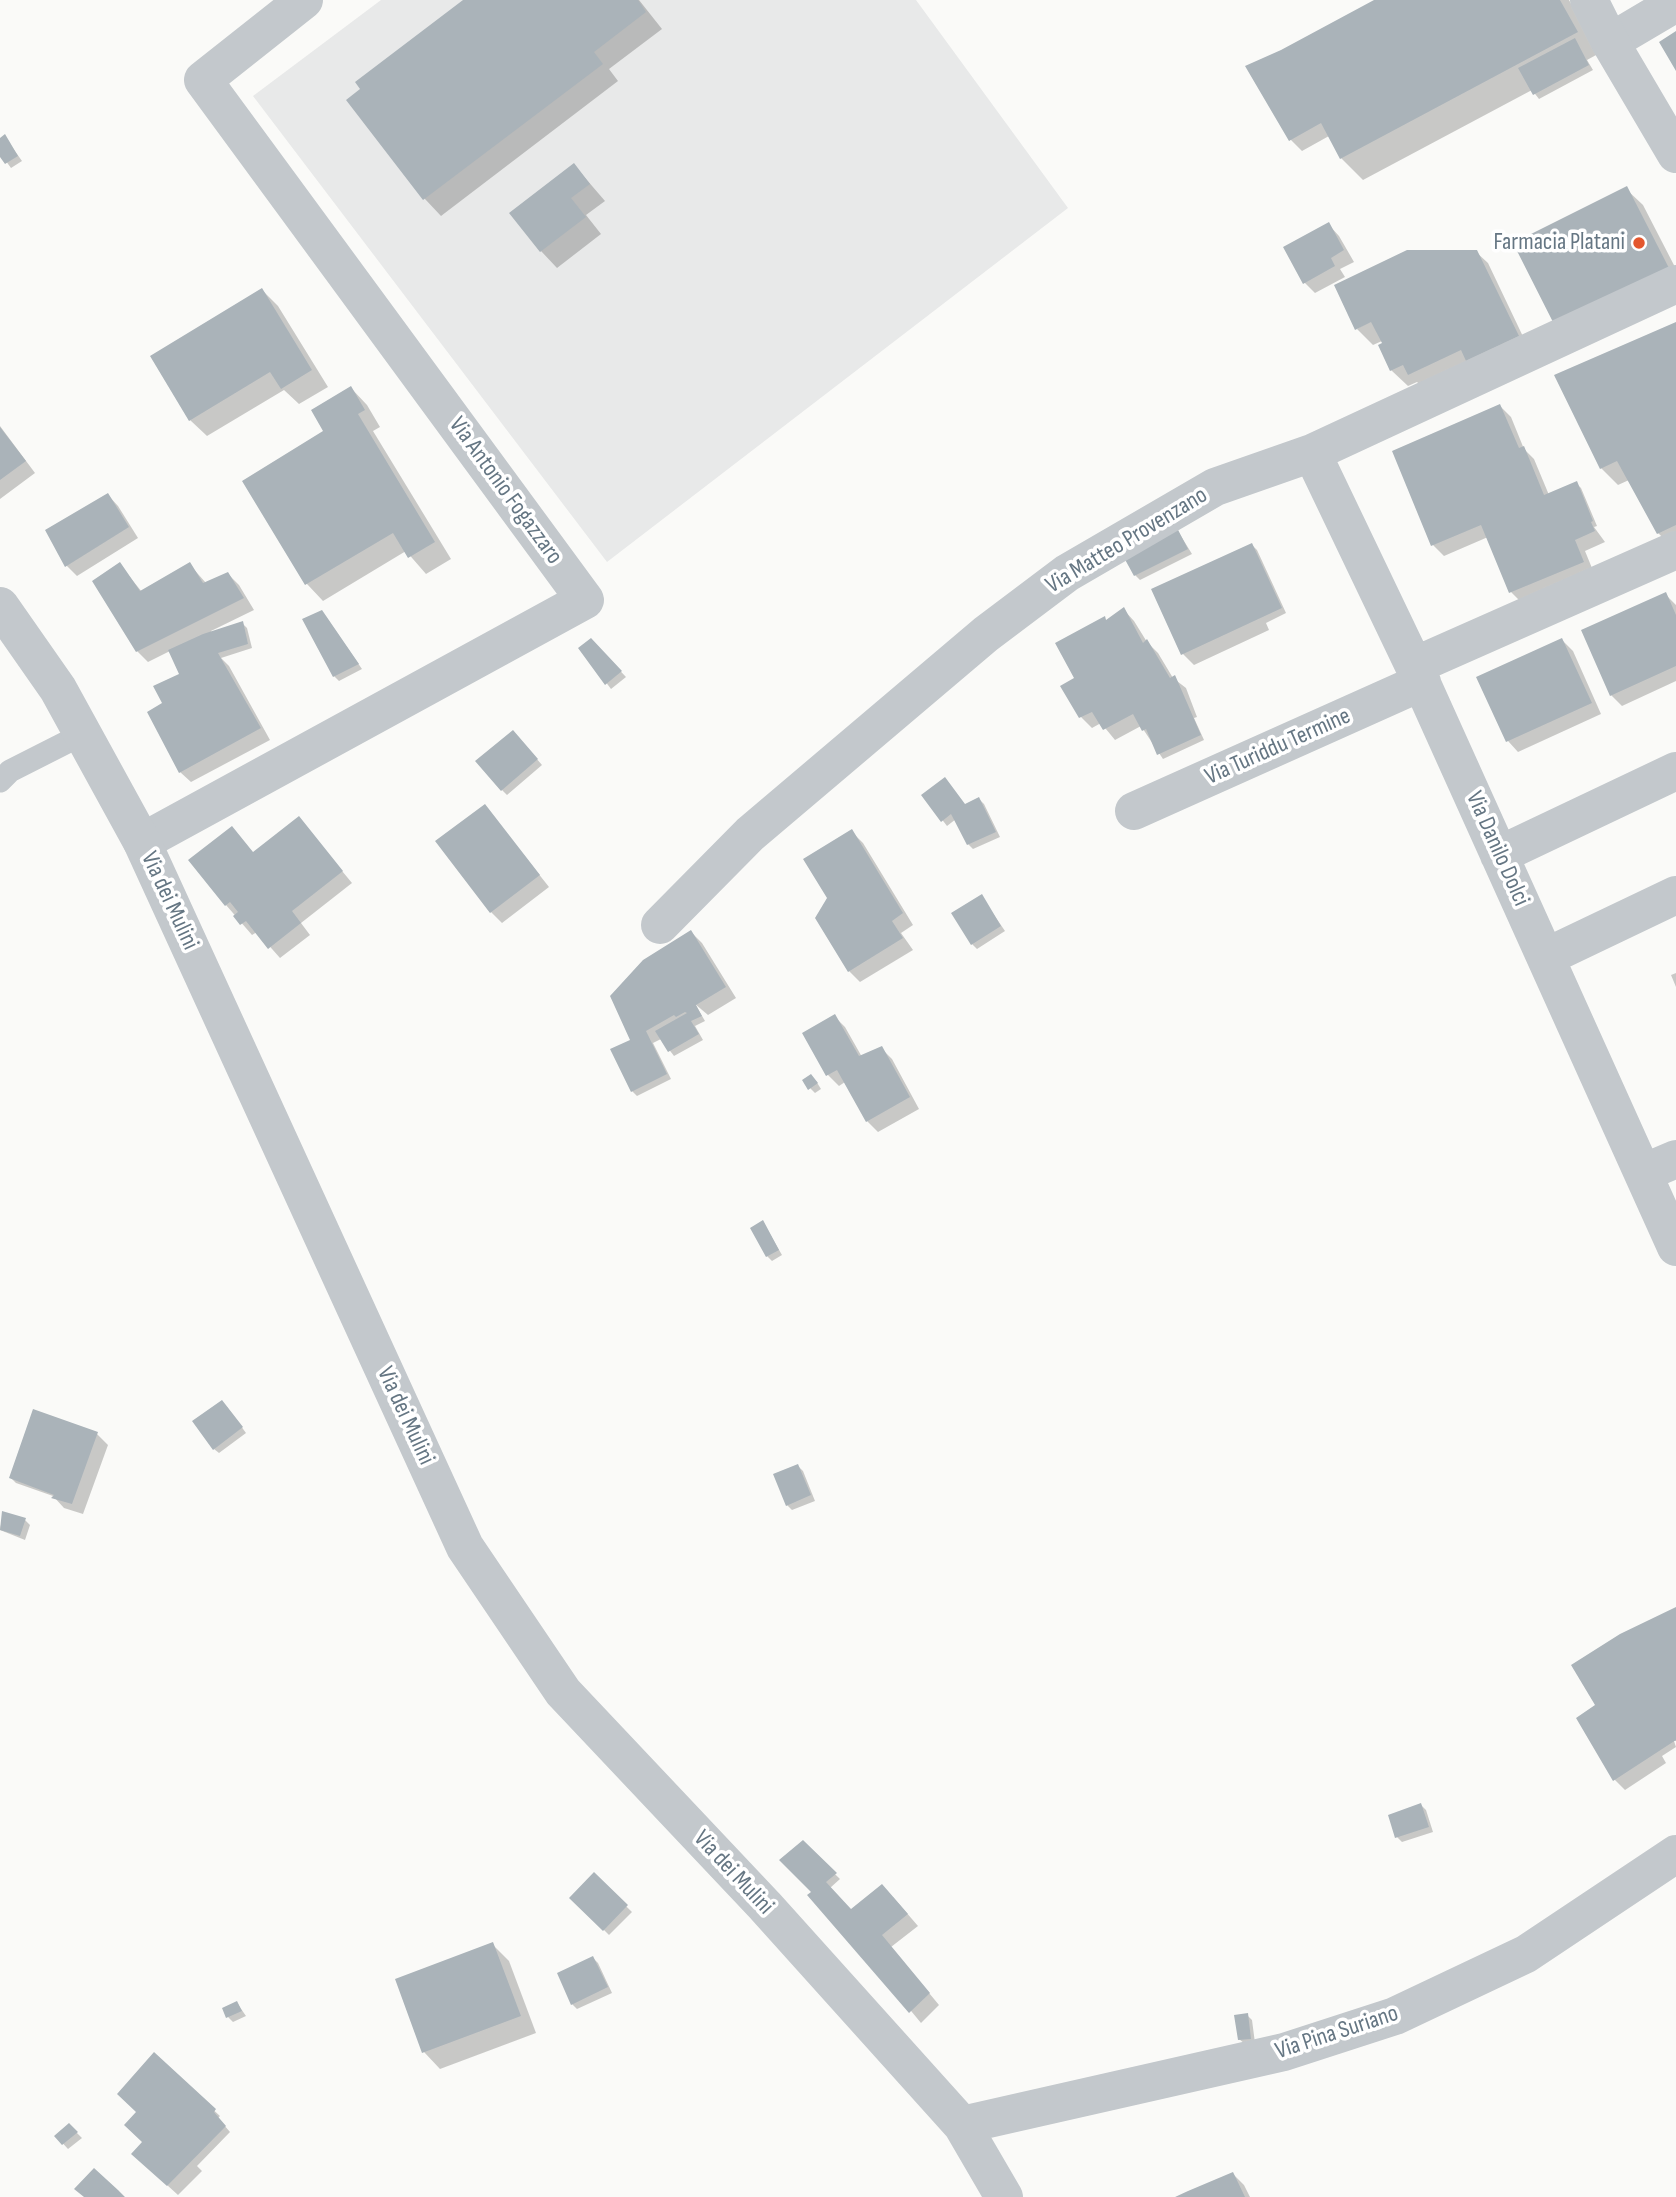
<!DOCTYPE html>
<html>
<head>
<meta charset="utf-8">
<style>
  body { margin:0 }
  canvas { display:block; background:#fafaf8 }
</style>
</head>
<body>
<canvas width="1676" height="2197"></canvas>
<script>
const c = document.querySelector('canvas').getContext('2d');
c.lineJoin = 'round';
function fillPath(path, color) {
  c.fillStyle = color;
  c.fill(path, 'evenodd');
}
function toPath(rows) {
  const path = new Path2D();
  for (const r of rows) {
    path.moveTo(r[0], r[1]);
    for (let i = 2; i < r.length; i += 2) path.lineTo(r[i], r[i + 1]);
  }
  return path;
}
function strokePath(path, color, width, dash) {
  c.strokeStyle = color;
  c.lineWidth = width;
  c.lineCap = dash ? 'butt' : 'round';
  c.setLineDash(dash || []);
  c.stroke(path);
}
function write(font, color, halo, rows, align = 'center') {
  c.font = font + ' "Sofia Sans Condensed",sans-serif';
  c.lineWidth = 7;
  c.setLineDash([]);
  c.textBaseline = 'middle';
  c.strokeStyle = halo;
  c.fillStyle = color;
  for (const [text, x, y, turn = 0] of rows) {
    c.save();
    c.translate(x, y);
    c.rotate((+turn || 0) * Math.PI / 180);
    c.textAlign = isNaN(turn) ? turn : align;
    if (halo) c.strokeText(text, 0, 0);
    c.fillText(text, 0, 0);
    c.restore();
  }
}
fillPath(toPath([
  [381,0,916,0,1068,208,607,562,253,96]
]), '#e8e9e9');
fillPath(toPath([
  [466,0,639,0,662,29,609,69,618,81,441,216,425,199,349,100],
  [1377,0,1569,0,1598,54,1587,60,1593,70,1539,99,1532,90,1363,180,1341,158,1329,136,1302,151,1291,140,1247,66,1283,51],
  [5,137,22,161,11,168,0,153,0,140],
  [574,165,605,201,586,215,601,234,557,268,541,251],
  [1626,189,1643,205,1676,269,1676,294],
  [1329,225,1339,236,1354,262,1340,269,1345,277,1315,293,1304,282],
  [1476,252,1488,263,1528,347,1426,391,1417,382,1408,386,1391,370,1382,341,1373,345,1357,329],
  [262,290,278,306,328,387,299,404,284,390,207,436,190,420],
  [1676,324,1676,549,1675,549,1658,533,1629,480,1618,485,1601,468,1557,376],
  [351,388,367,405,380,427,373,431,451,559,426,574,406,551,323,601,307,584,244,481,326,431],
  [1500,406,1511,417,1524,449,1534,459,1549,495,1576,483,1581,488,1597,526,1594,527,1605,542,1585,551,1594,573,1522,603,1511,592,1488,537,1444,556,1433,545],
  [0,426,35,473,0,499],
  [108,495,118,506,138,538,77,576,66,565],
  [1176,528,1192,554,1140,580,1135,575],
  [1252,545,1257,550,1286,613,1266,623,1269,630,1194,665,1183,654],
  [120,565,142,592,190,565,206,583,228,574,239,585,254,610,211,631,212,633,242,623,247,628,252,648,221,658,229,666,270,740,191,782,180,772,164,704,181,675,170,651,148,662,137,651],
  [1665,594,1676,605,1676,681,1622,706,1611,695],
  [1124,610,1134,621,1147,642,1158,653,1173,678,1186,688,1197,717,1194,718,1204,740,1163,759,1141,726,1115,740,1101,723,1092,728,1081,717,1062,687,1077,678,1104,618,1107,621],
  [326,617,362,669,339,681,334,676],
  [591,640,626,677,611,689,581,649],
  [1562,640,1573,651,1601,714,1518,752,1508,741],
  [518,737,542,765,507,795,502,790],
  [924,796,965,805,979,799,984,804,1000,837,973,849,968,844,956,819,947,826],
  [485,806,549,887,502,923,491,912,438,842],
  [299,819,352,883,301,923,310,935,280,958,257,932,252,935,226,905,232,828,254,854],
  [852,832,863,843,913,925,901,933,913,950,860,982,849,971,829,898],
  [981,896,1005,931,977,949,972,944],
  [691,932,702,943,736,998,708,1015,695,1004,705,1021,695,1026,703,1040,674,1056,661,1039,653,1043,671,1079,637,1096,632,1091,632,1040],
  [1676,973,1676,987,1671,975],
  [834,1016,845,1027,862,1057,881,1048,892,1059,919,1109,878,1132,867,1121,845,1082,839,1086,828,1075],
  [816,1081,821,1089,815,1093,810,1088],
  [763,1222,782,1255,772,1261,767,1256],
  [227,1407,246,1433,219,1453,214,1449],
  [97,1434,108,1445,83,1514,64,1508,53,1496,16,1483,11,1478],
  [798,1466,803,1471,815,1501,792,1510,787,1505],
  [3,1513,25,1520,30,1525,25,1540,0,1530],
  [1676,1609,1676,1741,1674,1741,1676,1747,1662,1756,1666,1763,1625,1790,1614,1779,1598,1705],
  [1421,1805,1426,1810,1433,1832,1402,1842,1397,1837],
  [803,1843,840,1879,830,1888,851,1911,893,1897,918,1926,891,1947,939,2005,921,2023,813,1892],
  [594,1875,632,1912,609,1935,572,1898],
  [492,1944,509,1961,536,2033,440,2069,424,2052],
  [593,1958,598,1963,612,1993,577,2009,572,2004],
  [237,2003,246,2016,233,2022,228,2017],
  [1247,2015,1252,2020,1255,2043,1245,2044,1239,2039],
  [154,2055,220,2116,218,2118,230,2132,197,2166,202,2171,178,2195,145,2165,144,2142,138,2113],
  [69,2125,82,2138,68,2149,56,2136],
  [1233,2174,1244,2185,1250,2197,1179,2197]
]), '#0003');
fillPath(toPath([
  [463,0,638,0,646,12,594,52,603,64,423,200,346,100,360,89,355,82],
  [1374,0,1560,0,1578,32,1340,159,1321,123,1289,141,1245,66,1281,50],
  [1676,31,1676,71,1659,42],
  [1575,38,1589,65,1533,95,1518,68],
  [5,134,18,156,5,164,0,157,0,138],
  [574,163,590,184,571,198,586,217,540,252,509,213],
  [1627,186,1671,272,1557,330,1513,243],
  [1329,222,1344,250,1331,258,1335,266,1303,284,1283,247],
  [1407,250,1477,250,1519,336,1466,361,1461,350,1408,375,1403,365,1390,371,1378,345,1382,343,1371,322,1355,330,1334,285],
  [262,288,312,370,281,389,270,372,189,421,150,356],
  [1676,322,1676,525,1657,534,1617,461,1600,469,1554,375],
  [351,386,365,410,358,414,435,542,408,558,393,533,305,585,242,481,323,431,311,410],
  [1500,404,1519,448,1524,446,1544,495,1577,481,1593,521,1591,522,1595,531,1575,540,1584,562,1509,593,1481,525,1431,546,1392,451],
  [0,427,26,461,0,480],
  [108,493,129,527,65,567,45,530],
  [1176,526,1188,549,1134,576,1122,554],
  [1252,543,1282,608,1181,655,1151,589],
  [120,562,140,591,190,562,203,583,228,572,244,598,136,652,92,581],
  [1666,592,1676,615,1676,666,1610,696,1581,630],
  [1124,607,1143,643,1147,639,1170,678,1175,675,1201,735,1157,755,1146,729,1142,731,1133,714,1103,730,1092,712,1079,718,1060,686,1074,678,1055,643,1105,616,1106,620],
  [322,610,359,664,333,677,302,619],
  [243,621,248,644,218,653,261,728,179,773,147,712,162,703,153,686,179,674,168,650,203,634],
  [591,638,622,671,605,685,578,648],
  [1562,638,1592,703,1506,742,1476,677],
  [513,730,538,759,501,791,475,761],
  [945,777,965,804,979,797,996,832,967,845,951,814,941,822,921,795],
  [485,804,540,875,490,913,435,841],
  [299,816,343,871,292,911,301,923,268,949,246,921,240,925,233,916,238,912,230,902,225,906,188,860,232,826,253,852],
  [852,829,903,913,892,921,903,938,848,972,815,918,827,898,803,859],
  [982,894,1001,926,971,945,951,913],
  [691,930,726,987,696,1005,702,1016,691,1021,699,1034,668,1052,655,1031,687,1013,685,1012,676,1017,674,1015,646,1031,667,1074,631,1092,610,1049,630,1040,610,996,643,960],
  [835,1014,859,1056,882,1046,910,1097,866,1122,837,1070,826,1076,802,1033],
  [811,1074,818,1083,808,1090,802,1080],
  [763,1220,779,1250,766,1257,750,1228],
  [222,1400,243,1427,213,1450,192,1421],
  [33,1409,98,1432,72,1504,51,1498,54,1495,9,1478],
  [798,1464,811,1495,786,1506,773,1474],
  [2,1511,26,1518,20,1536,0,1530],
  [1676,1607,1676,1740,1613,1781,1576,1718,1595,1705,1571,1665,1620,1634],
  [1421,1803,1429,1827,1395,1838,1388,1815],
  [803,1840,837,1873,826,1882,851,1909,882,1884,908,1914,882,1935,930,1993,909,2013,807,1895,811,1892,779,1860],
  [594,1872,628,1905,603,1931,569,1898],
  [493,1942,521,2016,422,2053,395,1979],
  [593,1956,608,1987,571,2005,557,1973],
  [237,2001,242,2011,226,2018,222,2008],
  [1248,2013,1251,2039,1238,2040,1234,2015],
  [154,2052,216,2109,214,2112,226,2126,167,2186,131,2154,142,2142,124,2125,136,2112,117,2094],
  [69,2123,78,2132,62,2145,54,2136],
  [94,2168,118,2190,125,2197,84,2197,74,2189],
  [1233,2172,1245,2197,1175,2197,1188,2191]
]), '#aab3b9');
strokePath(toPath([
  [0,781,10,771,83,734]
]), '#c3c8cc', 23);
strokePath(toPath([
  [1610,42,1676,3],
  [1312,453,1414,666,1676,1247],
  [1414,666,1676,550],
  [1134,811,1422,682],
  [142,842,585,600,203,80,304,0],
  [1499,855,1676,771],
  [660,925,750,834,986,634,1067,573,1215,487,1312,453,1676,284],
  [1546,957,1676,895],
  [1643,1173,1676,1159]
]), '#c3c8cc', 38);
strokePath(toPath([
  [1589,0,1610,42,1676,154],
  [0,606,58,689,142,842,465,1547,563,1692,765,1906,962,2125,1004,2197],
  [962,2125,1284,2052,1395,2016,1526,1954,1676,1854]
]), '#c3c8cc', 38);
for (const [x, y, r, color] of [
  [1639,243,7,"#e4572e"]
]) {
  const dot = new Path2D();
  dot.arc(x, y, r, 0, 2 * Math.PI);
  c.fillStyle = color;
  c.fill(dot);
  strokePath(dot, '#fff', 2.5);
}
write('24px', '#657683', '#fff', [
  ["Farmacia Platani",1625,243]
], 'right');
write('24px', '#657683', '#fff', [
  ["Via Antonio Fogazzaro",505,491,54],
  ["Via Matteo Provenzano",1127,541,-31],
  ["Via Turiddu Termine",1278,747,-24],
  ["Via Danilo Dolci",1497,849,66],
  ["Via dei Mulini",169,901,65],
  ["Via dei Mulini",405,1416,65],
  ["Via dei Mulini",733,1873,47],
  ["Via Pina Suriano",1337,2033,-18]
]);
</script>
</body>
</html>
